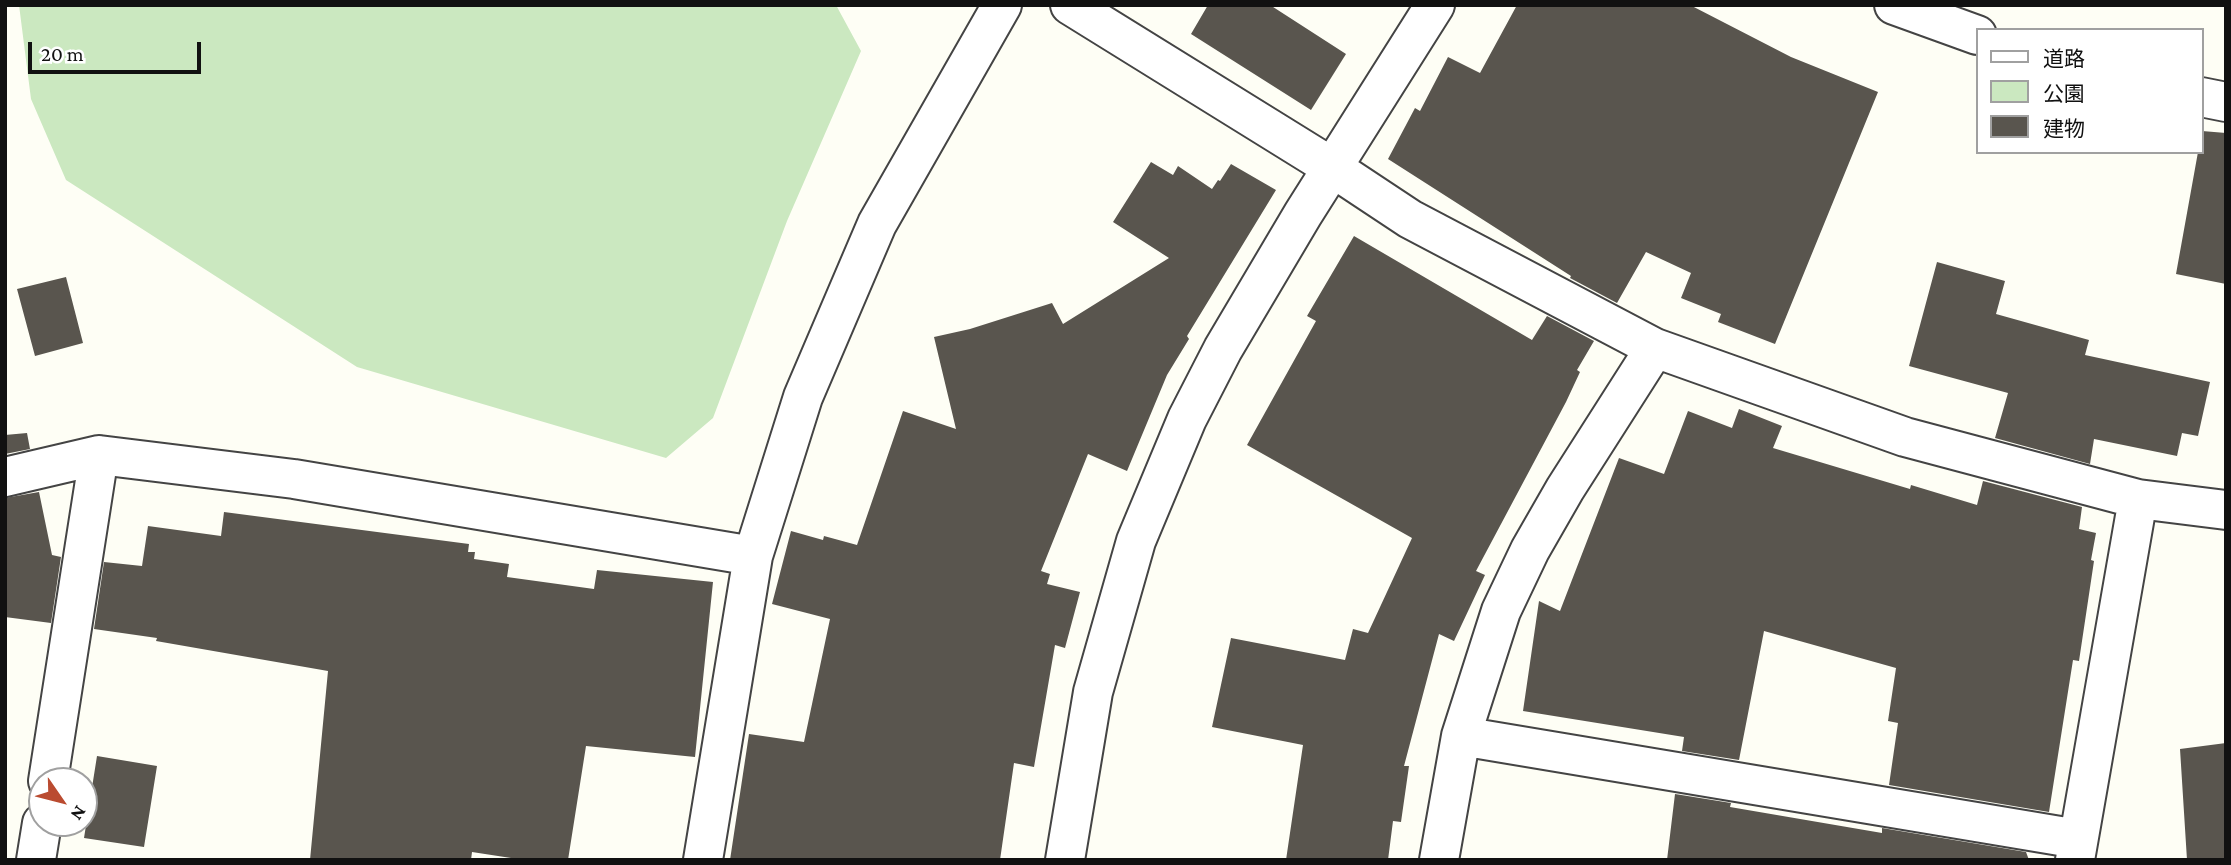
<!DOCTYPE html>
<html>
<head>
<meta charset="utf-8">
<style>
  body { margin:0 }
  #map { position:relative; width:2231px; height:865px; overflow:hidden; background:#fefef5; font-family:"Crimson Pro","Noto Sans JP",serif }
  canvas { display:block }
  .frame { position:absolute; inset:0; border:7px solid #111; pointer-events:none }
  .legend { position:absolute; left:1976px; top:28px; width:228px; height:126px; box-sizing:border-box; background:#fff; border:2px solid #a0a0a0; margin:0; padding:9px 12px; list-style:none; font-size:21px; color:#111 }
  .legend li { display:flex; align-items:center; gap:14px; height:35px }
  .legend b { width:35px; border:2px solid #a0a0a0 }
  .north { position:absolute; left:28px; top:767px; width:70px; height:70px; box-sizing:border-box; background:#fff; border:2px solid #a0a0a0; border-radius:50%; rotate:125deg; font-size:19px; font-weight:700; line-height:28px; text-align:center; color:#111 }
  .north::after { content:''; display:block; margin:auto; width:24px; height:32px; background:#ba4b30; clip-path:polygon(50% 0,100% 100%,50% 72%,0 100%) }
  .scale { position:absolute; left:28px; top:42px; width:173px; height:32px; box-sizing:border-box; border:4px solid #111; border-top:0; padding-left:9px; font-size:21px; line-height:24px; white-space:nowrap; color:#111; -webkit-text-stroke:5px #fff; paint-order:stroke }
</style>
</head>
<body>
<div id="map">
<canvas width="2231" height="865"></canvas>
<div class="frame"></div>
<ul class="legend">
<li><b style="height:9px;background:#fff"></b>道路</li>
<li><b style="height:19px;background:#cbe8c0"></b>公園</li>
<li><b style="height:19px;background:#59554e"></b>建物</li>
</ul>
<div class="north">N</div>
<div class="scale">20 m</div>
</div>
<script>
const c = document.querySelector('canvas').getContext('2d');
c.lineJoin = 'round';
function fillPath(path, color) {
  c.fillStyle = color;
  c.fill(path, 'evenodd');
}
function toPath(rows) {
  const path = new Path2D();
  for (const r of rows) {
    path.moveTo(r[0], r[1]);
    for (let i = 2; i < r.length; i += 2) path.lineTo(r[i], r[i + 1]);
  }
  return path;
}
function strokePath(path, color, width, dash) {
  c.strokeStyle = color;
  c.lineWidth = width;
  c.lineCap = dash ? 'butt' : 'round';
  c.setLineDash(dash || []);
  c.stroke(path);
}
fillPath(toPath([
  [19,5,836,5,861,51,787,221,713,418,666,458,357,367,66,180,31,99]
]), '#cbe8c0');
fillPath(toPath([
  [1208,5,1270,5,1346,54,1311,110,1191,34],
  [1517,5,1690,5,1791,57,1878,92,1775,344,1718,322,1721,314,1681,298,1691,273,1646,252,1617,303,1570,278,1571,276,1388,159,1415,108,1420,111,1448,57,1480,73],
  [2202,131,2226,133,2226,284,2176,274,2198,152,2201,152],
  [1151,162,1173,175,1178,166,1212,189,1218,180,1220,181,1231,164,1276,190,1187,336,1189,339,1167,375,1127,471,1088,454,1041,571,1050,574,1047,584,1080,592,1065,648,1055,645,1034,767,1014,763,1000,860,730,860,749,734,804,742,830,619,772,604,791,531,823,540,824,536,857,545,903,411,956,429,934,337,970,329,1052,303,1063,324,1169,258,1113,222],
  [1354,236,1532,340,1547,316,1594,341,1577,370,1580,372,1566,402,1476,571,1485,575,1454,641,1439,634,1404,766,1409,766,1401,822,1393,821,1388,860,1286,860,1303,745,1212,727,1231,638,1345,660,1353,629,1368,633,1412,538,1247,445,1316,321,1307,316],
  [1937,262,2005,281,1996,314,2089,340,2085,355,2210,382,2198,436,2182,433,2177,456,2094,439,2090,464,1995,438,2008,393,1909,366],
  [66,277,83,343,35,356,17,289],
  [1739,409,1782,426,1773,448,1910,489,1911,485,1977,505,1983,481,2082,507,2079,529,2096,533,2091,560,2094,561,2079,661,2073,660,2049,812,1889,785,1898,723,1888,721,1896,668,1764,631,1739,760,1682,751,1684,737,1523,711,1539,601,1560,611,1619,458,1664,474,1688,411,1732,428],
  [27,433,30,449,5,454,5,435],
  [39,492,52,555,61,557,51,623,5,617,5,498],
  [224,512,469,544,468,552,475,552,474,559,509,564,507,577,594,589,597,570,713,582,695,757,586,746,568,860,524,860,472,852,471,860,310,860,328,671,156,641,157,638,94,629,104,562,142,566,148,526,221,536],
  [2226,743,2226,860,2187,860,2180,749],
  [97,756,157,766,144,847,84,838],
  [1675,794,1731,803,1730,807,1882,833,1882,828,2026,852,2029,860,1667,860]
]), '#59554e');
const minor = toPath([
  [1070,5,1333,168,1410,219,1655,348,1905,437,2138,499,2226,510],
  [1894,5,1977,35],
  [2201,97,2226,102],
  [5,477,99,455,294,479,753,556,803,397,877,224,1002,5],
  [1461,736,2078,839],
  [48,781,99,455],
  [36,860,42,823],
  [703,860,753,556],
  [1065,860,1093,692,1136,541,1187,419,1223,349,1303,214,1435,5],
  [1439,860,1461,736,1501,611,1530,550,1565,489,1655,348],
  [2075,860,2138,499]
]);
strokePath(minor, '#444', 42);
strokePath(minor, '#fff', 38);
</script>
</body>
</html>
